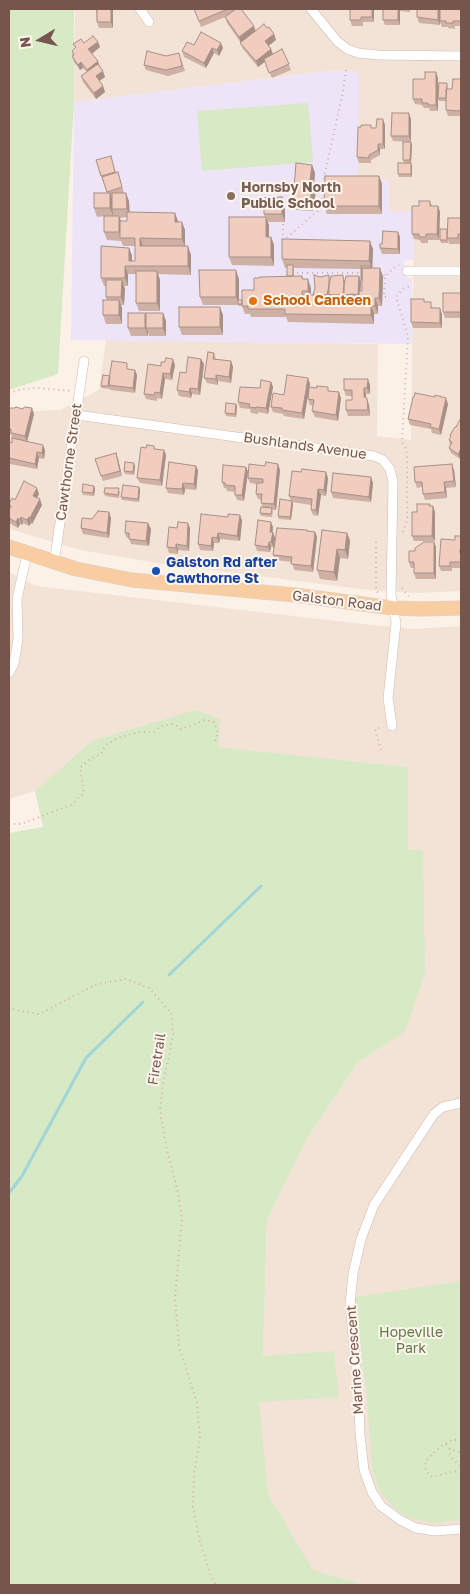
<!DOCTYPE html>
<html>
<head>
<meta charset="utf-8">
<style>
  body { margin:0 }
  #map { position:relative; width:470px; height:1594px; overflow:hidden; background:#fcf1e7; font-family:"Golos Text",sans-serif }
  canvas { display:block }
  .frame { position:absolute; inset:0; border:10px solid #75554c; pointer-events:none }
  .north { position:absolute; left:15px; top:15px; width:50px; height:50px; -webkit-text-stroke:4px #fef6ed; paint-order:stroke; rotate:261deg; font-size:14px; font-weight:700; line-height:20px; text-align:center; color:#75554c }
  .north::after { content:''; display:block; margin:auto; width:18px; height:22px; background:#75554c; clip-path:polygon(50% 0,100% 100%,50% 72%,0 100%) }
</style>
</head>
<body>
<div id="map">
<canvas width="470" height="1594"></canvas>
<div class="frame"></div>
<div class="north">N</div>
</div>
<script>
const c = document.querySelector('canvas').getContext('2d');
c.lineJoin = 'round';
function fillPath(path, color) {
  c.fillStyle = color;
  c.fill(path, 'evenodd');
}
function toPath(rows) {
  const path = new Path2D();
  for (const r of rows) {
    path.moveTo(r[0], r[1]);
    for (let i = 2; i < r.length; i += 2) path.lineTo(r[i], r[i + 1]);
  }
  return path;
}
function strokePath(path, color, width, dash) {
  c.strokeStyle = color;
  c.lineWidth = width;
  c.lineCap = dash ? 'butt' : 'round';
  c.setLineDash(dash || []);
  c.stroke(path);
}
function write(font, color, halo, rows, align = 'center') {
  c.font = font + ' "Golos Text",sans-serif';
  c.lineWidth = 4;
  c.setLineDash([]);
  c.textBaseline = 'middle';
  c.strokeStyle = halo;
  c.fillStyle = color;
  for (const [text, x, y, turn = 0] of rows) {
    c.save();
    c.translate(x, y);
    c.rotate((+turn || 0) * Math.PI / 180);
    c.textAlign = isNaN(turn) ? turn : align;
    if (halo) c.strokeText(text, 0, 0);
    c.fillText(text, 0, 0);
    c.restore();
  }
}
fillPath(toPath([
  [75,9,461,9,461,591,416,593,368,590,157,563,80,550,9,529,9,412,60,410,99,390,106,340,378,344,377,436,411,440,414,211,389,211,358,180,337,70,74,102],
  [9,572,36,586,371,625,415,629,461,626,461,1585,364,1585,313,1570,268,1494,258,1402,263,1357,267,1220,307,1139,358,1062,405,1032,423,850,408,850,408,767,217,747,91,741,35,791,9,799]
]), '#f3e2d6');
fillPath(toPath([
  [337,70,359,72,358,180,389,180,389,211,414,211,413,260,404,261,408,278,412,278,412,344,71,340,74,102]
]), '#eee4f8');
fillPath(toPath([
  [9,9,74,9,74,102,58,374,9,390],
  [308,103,313,162,202,171,197,111],
  [196,710,220,719,218,747,408,767,408,850,423,850,425,972,405,1032,358,1062,307,1139,267,1220,263,1356,334,1351,339,1397,259,1402,268,1494,313,1570,364,1585,9,1585,9,833,43,827,35,791,91,741],
  [461,1281,461,1520,434,1523,407,1517,394,1508,380,1492,372,1468,367,1399,355,1297]
]), '#d8e9c5');
strokePath(toPath([
  [169,975,261,886],
  [9,1193,22,1176,86,1058,143,1002]
]), '#a2d5d7', 3);
const street = toPath([
  [140,9,149,22],
  [311,9,337,41,347,49,358,53,378,55,461,56],
  [407,271,461,271],
  [77,415,374,456,383,460,390,469,393,482,391,594,396,623,388,698,392,726],
  [54,563,84,361],
  [9,673,14,664,18,639,17,599,27,554],
  [461,1103,443,1107,434,1114,374,1205,361,1239,353,1274,350,1304,359,1399,360,1434,364,1470,372,1492,381,1506,400,1520,416,1528,435,1531,461,1529]
]);
const primary = toPath([
  [9,547,76,569,132,580,295,595,393,608,421,609,461,608]
]);
strokePath(street, '#cfbab0', 10);
strokePath(primary, '#d8cfcd', 15);
strokePath(toPath([
  [283,240,283,222],
  [283,241,322,207,324,177,342,97,346,70],
  [292,273,362,273],
  [379,273,386,276],
  [386,297,384,297,385,277,392,269,399,265],
  [9,393,22,389,39,388,71,391],
  [403,532,407,521,407,457,406,448,402,443,408,336,396,297,404,288,412,286],
  [376,542,376,590,378,593],
  [402,588,409,596],
  [381,750,375,729,383,727],
  [9,824,21,824,71,805,84,793,80,768,90,759,101,754,105,746,118,738,138,732,154,732,161,726,173,724,181,729,205,720,214,722,218,732,214,745],
  [9,1006,15,1010,39,1014,97,984,126,979,149,988,171,1013,173,1034,169,1056,163,1083,160,1110,165,1141,178,1193,182,1219,175,1297,179,1347,197,1403,200,1439,194,1473,193,1507,200,1542,211,1576,216,1585],
  [461,1440,453,1440,443,1445,428,1458,425,1465,426,1471,432,1477,461,1470],
  [446,1444,450,1449,461,1453],
  [450,1449,449,1452,451,1457,461,1467]
]), '#d6b0a2', 2, [1, 4]);
strokePath(street, '#fff', 9);
strokePath(primary, '#f8cda2', 14);
fillPath(toPath([
  [95,9,113,9,113,28,99,28,97,22,96,11],
  [194,9,241,9,256,31,267,28,274,34,276,40,268,46,271,49,273,54,282,49,291,70,272,78,265,62,258,67,243,49,240,43,241,43,227,23,225,17,201,27],
  [350,9,374,9,374,22,363,22,363,26,352,26,350,20],
  [383,9,410,9,410,12,400,11,400,25,385,25,383,20],
  [461,9,461,26,455,26,455,29,448,28,448,27,442,27,440,22,440,25,419,23,417,17],
  [98,42,100,47,92,54,105,77,99,81,103,86,105,92,96,99,83,82,81,76,87,72,83,68,80,70,74,62,72,56,73,55,72,51,75,48,73,44],
  [194,45,223,48,219,56,214,53,206,68,184,57,182,51],
  [166,56,181,58,185,71,168,76,146,70,144,65],
  [438,78,438,111,430,111,429,108,424,108,422,105,415,104,413,99,425,79],
  [461,79,461,116,448,116,446,110,446,101,439,101,438,98,447,83,448,89,452,89],
  [411,119,411,142,393,141,391,136],
  [385,125,385,149,380,149,380,155,371,160,371,163,359,163,357,157,372,128,376,128],
  [411,142,412,145,411,163,404,163,403,160],
  [111,156,116,173,118,172,124,193,129,201,129,212,178,221,185,230,185,246,191,255,191,275,158,274,160,280,160,311,139,311,136,303,136,274,128,274,128,286,124,286,125,289,124,305,121,305,122,308,122,324,106,324,103,315,107,300,106,297,106,286,104,286,101,278,129,248,132,256,132,261,135,261,135,246,123,246,121,241,107,240,104,232,104,216,97,217,94,208,107,193,101,176],
  [127,217,127,221,121,221,120,218],
  [312,165,315,173,314,184,316,190,313,211,296,210,293,201],
  [412,166,412,177,399,177,398,174],
  [379,176,382,184,382,214,327,214,324,206],
  [430,201,432,206,438,206,440,212,439,240,428,240,428,243,421,243,420,240,414,239,412,234,419,206],
  [285,206,285,222,267,222,269,225,269,237,271,237,274,245,274,266,232,265,229,257,265,217,264,214],
  [461,218,461,240,460,240,460,244,449,244,448,239,448,243,441,243,440,240],
  [398,232,400,237,400,254,382,254,380,248,382,244],
  [373,249,372,268,380,268,383,277,382,306,378,306,378,314,374,314,374,324,288,322,286,317,251,317,250,314,245,314,242,306,239,306,238,305,203,305,200,297,239,279,239,300,242,300,254,290,287,276,287,268,285,268,282,259],
  [294,268,361,269,361,280,362,283,362,291,360,291,361,282,359,276,345,280,330,279,313,295,311,295,311,288,303,279,302,276,294,276],
  [461,293,461,318,445,318,443,312],
  [425,302,442,314,442,328,413,328,411,322],
  [145,313,146,317,163,313,166,321,166,336,149,336,148,332,148,336,131,336,128,328],
  [223,315,223,335,182,335,179,327],
  [214,353,216,359,231,361,233,367,231,383,218,381,218,385,207,383,204,378],
  [204,364,200,395,192,394,191,398,179,396,177,390,186,373],
  [175,365,172,380,165,379,162,399,157,398,157,401,146,399,144,394,161,366],
  [129,369,137,375,135,393,110,390,110,389,102,388,101,386,110,376],
  [308,378,310,384,309,387,330,391,341,398,338,421,315,417,312,411,313,406,310,405,308,399,308,394,304,419,284,416,283,414,273,412,271,407,284,395],
  [271,382,273,387,268,414,258,412,258,414,251,413,250,409,240,408,238,402],
  [370,385,370,394,366,394,366,397,369,405,370,416,348,416,346,410,352,400,352,396,346,396,344,390],
  [448,404,441,435,432,433,431,429,410,425,408,419],
  [237,406,236,417,226,416,225,413],
  [9,408,34,414,27,441,45,450,44,459,39,458,37,469,10,464,9,460,9,442,12,443,13,439,11,434,9,434],
  [455,427,460,459,451,453,449,448,450,445,449,440,451,437,450,435],
  [154,446,155,449,166,455,162,486,140,483,137,478,146,448],
  [116,453,118,459,122,476,103,481,95,459],
  [135,466,134,475,125,474,124,471],
  [196,466,198,471,196,490,185,489,184,495,168,493,166,488],
  [246,467,248,472,244,501,237,500,235,495,235,492,227,491,226,488,224,488,222,482],
  [280,470,276,510,272,510,273,511,272,517,261,516,260,513,263,507,261,503,261,500,258,499,256,494,257,484,250,483,248,478],
  [454,470,456,487,446,488,447,498,425,500,423,494,422,487,417,488,415,482],
  [301,472,328,478,326,496,321,495,318,516,313,515,311,510,311,505,292,502,293,504,291,520,279,519,278,516,291,501,289,496],
  [373,483,371,502,333,498,331,492],
  [94,486,95,489,94,496,83,495,82,492],
  [139,487,140,490,139,502,122,500,121,497],
  [120,491,119,498,105,496,104,493],
  [39,494,37,498,42,505,32,524,31,523,29,526,23,523,22,525,20,524,18,528,9,523,9,510,10,508,9,504,15,500],
  [430,504,430,506,435,512,435,541,414,541,412,536,417,512],
  [109,512,111,518,109,538,83,534,81,528],
  [240,515,242,521,240,541,220,539,219,543,214,543,213,551,200,550,198,544,228,517],
  [148,523,151,529,149,546,131,544,129,538,127,538,125,533],
  [273,527,272,532,275,538,274,548,271,547,270,552,257,551,255,545],
  [177,528,190,528,189,551,178,550,178,554,169,553,167,547],
  [307,530,308,531,315,532,317,537,313,572,294,570,292,562,276,560,273,555],
  [347,533,350,541,348,559,340,558,337,581,320,579,317,570],
  [461,536,461,568,452,568,452,571,441,571,439,566,455,540],
  [434,542,436,547,436,579,416,579,414,573,414,568,411,568,409,562,415,551]
]), '#ceb0a4');
fillPath(toPath([
  [111,9,113,9,113,28,111,22],
  [372,9,374,9,374,22,372,17],
  [398,9,399,9,400,11,400,25,398,20],
  [438,9,440,9,440,25,438,20],
  [254,26,256,32,241,43,239,37],
  [274,34,276,40,267,47,265,41],
  [98,42,100,47,90,55,88,49],
  [221,43,223,48,219,56,217,50],
  [212,48,214,53,206,68,204,63],
  [271,49,273,55,258,67,256,61],
  [98,61,100,67,89,75,87,70],
  [81,62,83,68,80,70,78,65],
  [103,71,105,77,98,82,96,76],
  [436,72,438,78,438,111,436,105],
  [103,86,105,92,96,99,94,93],
  [409,113,411,119,411,142,409,136],
  [383,119,385,125,385,149,383,144],
  [411,142,412,145,411,163,410,160],
  [378,144,380,149,380,155,378,150],
  [411,163,412,166,412,177,411,174],
  [312,165,315,173,314,184,316,190,313,211,310,203,310,181],
  [379,176,382,184,382,214,379,206],
  [110,193,113,201,112,209,113,212,113,216,110,208],
  [126,193,129,201,130,217,127,209],
  [282,197,285,206,285,222,282,214],
  [438,206,440,212,439,240,437,234],
  [175,213,178,221,178,230,175,222],
  [119,216,122,224,121,238,119,232],
  [266,217,269,225,269,245,266,237],
  [182,222,185,230,185,247,182,239],
  [398,232,400,237,400,254,398,249],
  [271,237,274,245,274,266,271,257],
  [140,238,143,246,140,246],
  [370,241,373,249,372,277,371,266,369,261],
  [188,246,191,255,191,275,188,266],
  [129,248,132,256,132,266,129,261],
  [125,266,128,274,128,286,125,278],
  [380,268,383,277,382,306,379,298],
  [236,270,239,279,239,304,236,297],
  [157,271,160,280,160,311,157,303],
  [359,276,361,282,360,301,358,295],
  [308,279,311,288,311,299,308,291],
  [122,280,125,289,124,305,121,297],
  [375,298,378,306,378,314,375,306],
  [119,300,122,308,122,324,119,315],
  [371,306,374,314,374,324,371,315],
  [220,307,223,315,223,335,220,327],
  [440,308,442,314,442,328,440,323],
  [145,313,148,321,146,328,148,332,148,336,145,328],
  [163,313,166,321,166,336,163,328],
  [173,359,175,365,172,380,170,374],
  [201,359,204,364,200,395,198,389],
  [231,361,233,367,231,383,229,377],
  [135,370,137,375,135,393,133,388],
  [163,373,165,379,162,399,160,393],
  [216,375,218,381,218,385,216,379],
  [308,378,310,384,304,419,302,413],
  [368,379,370,385,370,394,367,388],
  [271,382,273,387,268,414,266,408],
  [190,388,192,394,191,398,189,392],
  [364,388,366,394,366,403,364,397],
  [339,392,341,398,338,421,336,415],
  [446,398,448,404,441,435,439,429],
  [367,399,369,405,370,416,368,410],
  [236,404,237,406,236,417,235,414],
  [32,408,34,414,27,442,25,436],
  [43,445,45,450,44,459,42,453],
  [461,449,461,458,460,459,458,454],
  [164,450,166,455,162,486,160,480],
  [37,452,39,458,37,469,35,464],
  [116,453,118,459,122,476,120,471],
  [134,463,135,466,134,475,133,472],
  [278,464,280,470,276,510,274,504],
  [452,464,454,470,456,487,454,481],
  [196,466,198,471,196,490,194,484],
  [246,467,248,472,244,501,242,495],
  [326,472,328,478,326,496,324,490],
  [371,477,373,483,371,502,369,497],
  [444,482,446,488,447,498,445,492],
  [183,483,185,489,184,495,182,489],
  [94,486,95,489,94,496,93,493],
  [139,487,140,490,139,502,138,499],
  [37,488,39,494,35,501,33,496],
  [318,489,321,495,318,516,316,510],
  [40,499,42,505,32,524,30,518],
  [292,501,293,504,291,520,290,517],
  [433,506,435,512,435,541,432,536],
  [109,512,111,518,109,538,107,533],
  [240,515,242,521,240,541,237,536],
  [21,517,23,523,22,525,20,520],
  [29,517,31,523,29,526,27,520],
  [18,518,20,524,18,528,16,522],
  [271,522,273,527,272,537,270,532],
  [148,523,151,529,149,546,146,541],
  [188,523,190,528,189,551,187,546],
  [273,532,275,538,274,548,271,542],
  [315,532,317,537,313,572,311,566],
  [218,533,220,539,219,543,217,538],
  [347,533,350,541,348,559,345,550],
  [212,537,214,543,213,551,211,546],
  [269,542,271,547,270,552,268,547],
  [434,542,436,547,436,579,434,573],
  [176,544,178,550,178,554,176,548],
  [337,549,340,558,337,581,334,572]
]), '#a89086');
const building = toPath([
  [97,9,111,9,111,22,97,22,97,9],
  [194,9,228,9,199,21,194,9],
  [236,9,241,9,254,26,239,37,225,17,236,9],
  [350,9,372,9,372,17,361,17,361,20,350,20,350,9],
  [383,9,398,9,398,20,383,20,383,9],
  [417,9,438,9,438,20,417,17,417,9],
  [440,9,461,9,461,21,453,21,453,23,446,23,446,21,440,21,440,9],
  [264,24,267,28,269,27,274,34,265,41,271,49,256,61,240,43,264,24],
  [201,32,221,43,217,50,212,48,204,63,182,51,187,42,194,45,201,32],
  [93,36,98,42,88,49,98,61,87,70,81,62,78,65,72,56,74,55,72,51,76,47,73,44,81,39,84,43,93,36],
  [282,49,289,64,269,73,264,59,282,49],
  [147,51,166,56,179,53,182,66,166,70,144,65,147,51],
  [98,64,103,71,96,76,103,86,94,93,81,76,98,64],
  [425,72,436,72,436,105,428,105,428,103,422,103,422,99,413,99,413,79,425,79,425,72],
  [453,79,461,79,461,104,460,111,446,110,446,89,452,89,453,79],
  [439,83,447,83,446,98,438,98,439,83],
  [392,113,409,113,409,136,391,136,392,113],
  [377,119,383,119,383,144,378,144,378,150,369,155,369,158,357,157,358,127,361,127,361,125,371,125,371,128,376,128,377,119],
  [403,142,411,142,410,160,403,160,403,142],
  [111,156,115,172,101,176,96,160,111,156],
  [296,163,312,165,310,181,313,181,310,203,293,201,296,163],
  [398,163,411,163,411,174,398,174,398,163],
  [118,172,122,187,107,192,102,177,118,172],
  [325,176,379,176,379,206,324,206,325,176],
  [94,193,110,193,110,208,94,208,94,193],
  [112,193,126,193,127,209,112,209,112,193],
  [282,197,282,214,264,214,264,198,282,197],
  [419,201,430,201,430,206,438,206,437,234,426,234,426,237,419,237,419,234,412,234,412,206,419,206,419,201],
  [127,212,175,213,175,222,182,222,182,239,140,238,140,246,188,246,188,266,125,266,125,278,101,278,101,246,129,248,129,261,135,261,135,238,120,238,120,221,127,221,127,212],
  [104,216,119,216,119,232,104,232,104,216],
  [229,217,266,217,266,237,271,237,271,257,229,257,229,217],
  [448,218,461,218,461,234,458,234,458,238,447,238,448,218],
  [440,229,447,229,447,240,440,240,440,229],
  [383,231,398,232,398,249,380,248,380,244,382,244,383,231],
  [282,239,370,241,369,261,282,259,282,239],
  [287,265,293,265,293,276,287,276,287,265],
  [361,266,371,266,371,268,362,268,362,280,361,280,361,266],
  [362,268,380,268,379,298,375,298,375,306,371,306,371,315,285,314,285,309,248,309,248,306,242,306,242,290,254,290,254,278,259,278,259,277,302,276,302,279,308,279,308,291,302,291,302,295,359,295,359,291,362,291,362,268],
  [199,270,236,270,236,297,200,297,199,270],
  [136,271,157,271,157,303,136,303,136,271],
  [314,275,320,277,329,275,329,285,331,276,343,275,344,285,346,276,359,276,358,295,353,294,344,295,344,285,343,295,329,295,329,285,327,295,313,295,315,288,314,275],
  [106,280,122,280,121,297,106,297,106,280],
  [443,293,461,293,461,312,443,312,443,293],
  [411,299,424,299,424,302,431,302,431,308,440,308,440,323,411,322,411,299],
  [103,300,119,300,119,315,103,315,103,300],
  [238,300,242,300,242,304,238,304,238,300],
  [179,307,220,307,220,327,179,327,179,307],
  [128,313,145,313,145,328,128,328,128,313],
  [146,313,163,313,163,328,146,328,146,313],
  [208,352,214,353,213,359,231,361,229,377,216,375,216,379,204,378,208,352],
  [188,357,201,359,198,389,190,388,189,392,177,390,180,372,186,373,188,357],
  [166,358,173,359,170,374,163,373,160,393,155,392,154,395,144,394,148,364,161,366,161,362,165,362,166,358],
  [112,361,127,363,127,369,135,370,133,388,108,385,112,361],
  [103,375,110,376,109,386,101,386,103,375],
  [287,375,308,378,302,413,282,410,282,408,271,407,273,393,284,395,287,375],
  [344,379,368,379,367,388,364,388,364,397,366,397,367,399,368,410,346,410,346,400,352,400,352,390,344,390,344,379],
  [261,380,271,382,266,408,256,407,256,408,249,407,250,404,238,402,240,387,260,388,261,380],
  [317,386,328,387,328,391,339,392,336,415,312,411,314,400,308,399,309,387,317,388,317,386],
  [415,393,435,397,435,395,446,398,439,429,430,427,431,424,408,419,413,397,414,397,415,393],
  [226,403,236,404,235,414,225,413,226,403],
  [16,407,23,409,24,407,32,408,25,436,11,433,11,429,9,429,9,408,15,408,16,407],
  [460,420,461,421,461,449,458,454,449,448,452,442,449,440,451,436,450,435,455,427,456,427,460,420],
  [12,438,43,445,42,453,37,452,35,464,9,458,9,442,12,443,12,438],
  [147,445,154,446,154,449,164,450,160,480,137,478,141,447,146,448,147,445],
  [116,453,120,471,101,476,95,459,116,453],
  [125,462,134,463,133,472,124,471,125,462],
  [169,462,196,466,194,484,183,483,182,489,166,488,169,462],
  [266,462,278,464,274,504,261,503,262,494,256,494,257,483,263,483,263,479,248,478,249,464,265,466,266,462],
  [452,464,454,481,444,482,445,492,423,494,422,482,415,482,414,467,452,464],
  [223,465,246,467,242,495,235,495,235,486,225,485,225,483,222,482,223,465],
  [302,469,326,472,324,490,318,489,316,510,311,510,312,499,289,496,292,471,301,472,302,469],
  [333,473,371,477,369,497,331,492,333,473],
  [24,481,37,488,33,496,40,499,30,518,29,517,27,520,21,517,20,520,18,518,16,522,9,518,9,510,11,506,9,504,12,498,15,500,24,481],
  [83,484,94,486,93,493,82,492,83,484],
  [123,485,139,487,138,499,121,497,123,485],
  [105,488,119,488,118,495,104,493,105,488],
  [280,499,292,501,290,517,278,516,280,499],
  [417,504,430,504,429,506,433,506,432,536,412,536,412,512,417,512,417,504],
  [261,507,272,508,271,514,260,513,261,507],
  [98,511,109,512,107,533,81,528,82,518,92,519,98,511],
  [201,514,228,517,228,514,240,515,237,536,218,533,217,538,212,537,211,546,198,544,201,514],
  [258,520,271,522,270,532,273,532,271,542,269,542,268,547,255,545,258,520],
  [126,521,148,523,146,541,129,539,129,533,125,533,126,521],
  [178,522,188,523,187,546,176,544,176,548,167,547,169,527,177,528,178,522],
  [277,528,307,530,307,531,315,532,311,566,291,564,292,557,273,555,277,528],
  [322,530,347,533,345,550,337,549,334,572,317,570,322,530],
  [455,536,461,536,461,549,460,549,460,553,461,553,461,562,450,562,450,566,439,566,441,539,455,540,455,536],
  [424,542,434,542,434,573,414,573,414,562,409,562,409,551,415,551,415,548,424,542]
]);
fillPath(building, '#f0cdbf');
strokePath(building, '#a89086', 1);
for (const [x, y, r, color] of [
  [231,196,5,"#8d6e63"],
  [253,301,5,"#e8710a"],
  [156,571,5,"#1a4fb4"]
]) {
  const dot = new Path2D();
  dot.arc(x, y, r, 0, 2 * Math.PI);
  c.fillStyle = color;
  c.fill(dot);
  strokePath(dot, '#fef6ed', 2);
}
write('bold 14px', '#785e54', '#fef6ed', [
  ["Hornsby North",241,188],
  ["Public School",241,204]
], 'left');
write('bold 14px', '#c56008', '#fef6ed', [
  ["School Canteen",263,301]
], 'left');
write('14px', '#75554c', '#fef6ed', [
  ["Bushlands Avenue",305,446,8],
  ["Cawthorne Street",69,462,-82],
  ["Galston Road",337,601,7],
  ["Firetrail",157,1059,-81],
  ["Marine Crescent",355,1360,-94]
]);
write('bold 14px', '#164399', '#fef6ed', [
  ["Galston Rd after",166,563],
  ["Cawthorne St",166,579]
], 'left');
write('14px', '#5b7a44', '#fef6ed', [
  ["Hopeville",411,1333],
  ["Park",411,1349]
]);
</script>
</body>
</html>
